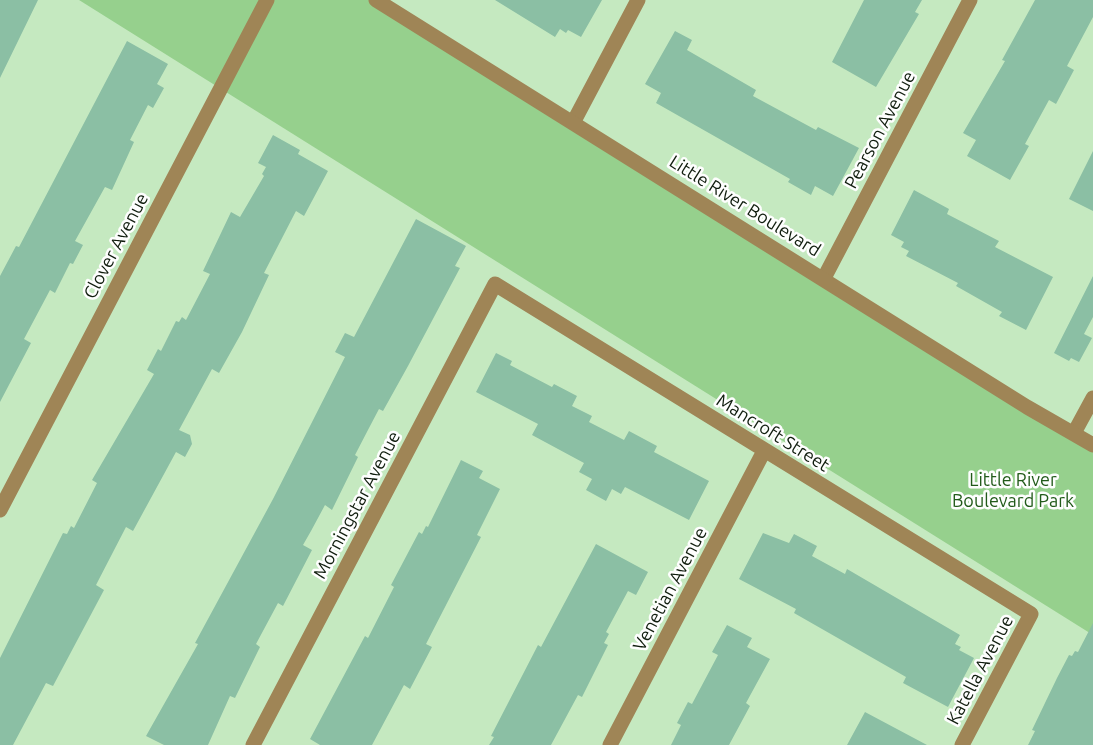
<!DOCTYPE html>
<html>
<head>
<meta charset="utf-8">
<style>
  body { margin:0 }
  canvas { display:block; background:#c5e9c0 }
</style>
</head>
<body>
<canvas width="1093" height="745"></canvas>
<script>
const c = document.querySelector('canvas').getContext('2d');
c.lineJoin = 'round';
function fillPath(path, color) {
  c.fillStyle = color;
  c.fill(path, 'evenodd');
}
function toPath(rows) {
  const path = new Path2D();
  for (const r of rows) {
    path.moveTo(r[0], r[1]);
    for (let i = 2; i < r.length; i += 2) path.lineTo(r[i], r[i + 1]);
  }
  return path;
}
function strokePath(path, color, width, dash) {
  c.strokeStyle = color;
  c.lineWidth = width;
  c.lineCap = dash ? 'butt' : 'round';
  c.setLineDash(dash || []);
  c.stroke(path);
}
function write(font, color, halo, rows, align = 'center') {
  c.font = font + ' Ubuntu,sans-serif';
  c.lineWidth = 5;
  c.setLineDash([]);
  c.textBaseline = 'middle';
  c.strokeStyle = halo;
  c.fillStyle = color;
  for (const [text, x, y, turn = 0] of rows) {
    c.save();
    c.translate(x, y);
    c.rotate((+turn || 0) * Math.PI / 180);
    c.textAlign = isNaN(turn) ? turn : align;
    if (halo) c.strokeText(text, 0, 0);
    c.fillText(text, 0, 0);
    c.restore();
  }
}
fillPath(toPath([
  [79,0,376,0,1093,445,1093,635]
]), '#96d08d');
fillPath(toPath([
  [0,0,38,0,0,78],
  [495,0,602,0,581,37,568,30,566,33,560,29,555,37],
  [864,0,922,0,915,12,919,14,876,87,832,62],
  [1035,0,1093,0,1093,17,1067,66,1074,70,1056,104,1049,100,1025,144,1029,146,1010,180,967,156,976,140,963,133,1005,61,1002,60],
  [675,31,692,40,687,50,756,90,753,96,816,130,818,127,859,148,833,196,815,186,811,195,788,182,790,179,656,103,661,93,645,84],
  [127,41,168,64,157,84,164,88,153,108,148,105,130,140,134,142,112,190,105,187,75,241,83,245,73,264,70,263,55,293,50,290,24,339,31,343,0,402,0,276,16,246,19,247],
  [273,135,300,150,298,154,328,171,304,216,296,211,264,273,269,275,242,332,219,373,212,369,179,430,190,435,192,444,185,457,176,452,133,531,126,527,96,585,104,590,53,686,46,683,13,745,0,745,0,658,63,533,67,534,71,526,74,528,97,483,92,480,154,374,147,370,158,349,161,351,176,321,179,322,182,317,186,320,210,274,203,271,231,212,240,217,264,176,262,174,266,167,258,163],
  [1093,151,1093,211,1069,199],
  [914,190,949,209,947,214,999,241,995,247,1053,277,1026,330,999,316,1002,312,956,286,958,283,906,256,909,251,901,247,904,242,891,235],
  [416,219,466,246,455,266,460,268,408,366,383,411,379,409,369,428,355,455,358,457,332,510,325,505,311,531,303,545,312,550,283,606,278,603,256,644,260,647,235,698,230,696,208,745,164,745,146,736,198,644,195,643,273,499,345,357,335,352,345,333,354,337],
  [1093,276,1093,317,1084,334,1092,338,1079,362,1071,358,1069,361,1054,353],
  [496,353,512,361,510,365,552,387,554,384,577,396,572,406,592,416,589,422,624,440,629,431,657,446,654,452,709,481,689,520,625,487,621,494,612,489,606,501,586,490,592,479,579,472,584,463,532,435,538,424,476,392],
  [461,460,483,471,479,478,500,489,477,535,481,537,426,644,432,647,410,689,404,685,372,745,320,745,310,739,365,636,368,638,394,587,391,585,419,532,422,534,426,526,428,527],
  [763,533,789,543,794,534,817,546,812,556,845,574,847,569,960,635,955,644,961,647,959,650,974,658,948,707,903,683,906,677,794,613,796,609,739,579],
  [596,544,648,572,636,595,628,591,606,632,609,634,604,643,608,645,582,697,578,695,551,745,489,745,494,737,491,736,538,645,541,647],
  [1093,623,1093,745,1028,745,1035,731,1032,730,1057,678,1069,655,1072,656,1075,651,1078,652],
  [727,625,752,638,747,647,770,659,746,703,750,706,729,745,671,745,681,725,677,723,688,702,692,704,718,655,712,652],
  [865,712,927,745,847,745]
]), '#8bbfa4');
strokePath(toPath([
  [574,121,638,0],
  [824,278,970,0],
  [1074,433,1093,398],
  [0,510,267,0],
  [253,745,495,284,1031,614,962,745],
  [610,745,764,451]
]), '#9f8556', 15);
strokePath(toPath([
  [376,0,1027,407,1093,445]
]), '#9f8556', 15);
write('18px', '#101d0e', '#fefefe', [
  ["Pearson Avenue",880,130,-62],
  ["Little River Boulevard",745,206,32],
  ["Clover Avenue",116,246,-62],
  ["Mancroft Street",773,433,32],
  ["Morningstar Avenue",357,505,-62],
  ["Venetian Avenue",670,589,-62],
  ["Katella Avenue",980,670,-62]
]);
write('18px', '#225b1a', '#fefefe', [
  ["Little River",1013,480],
  ["Boulevard Park",1013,501]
]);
</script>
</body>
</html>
